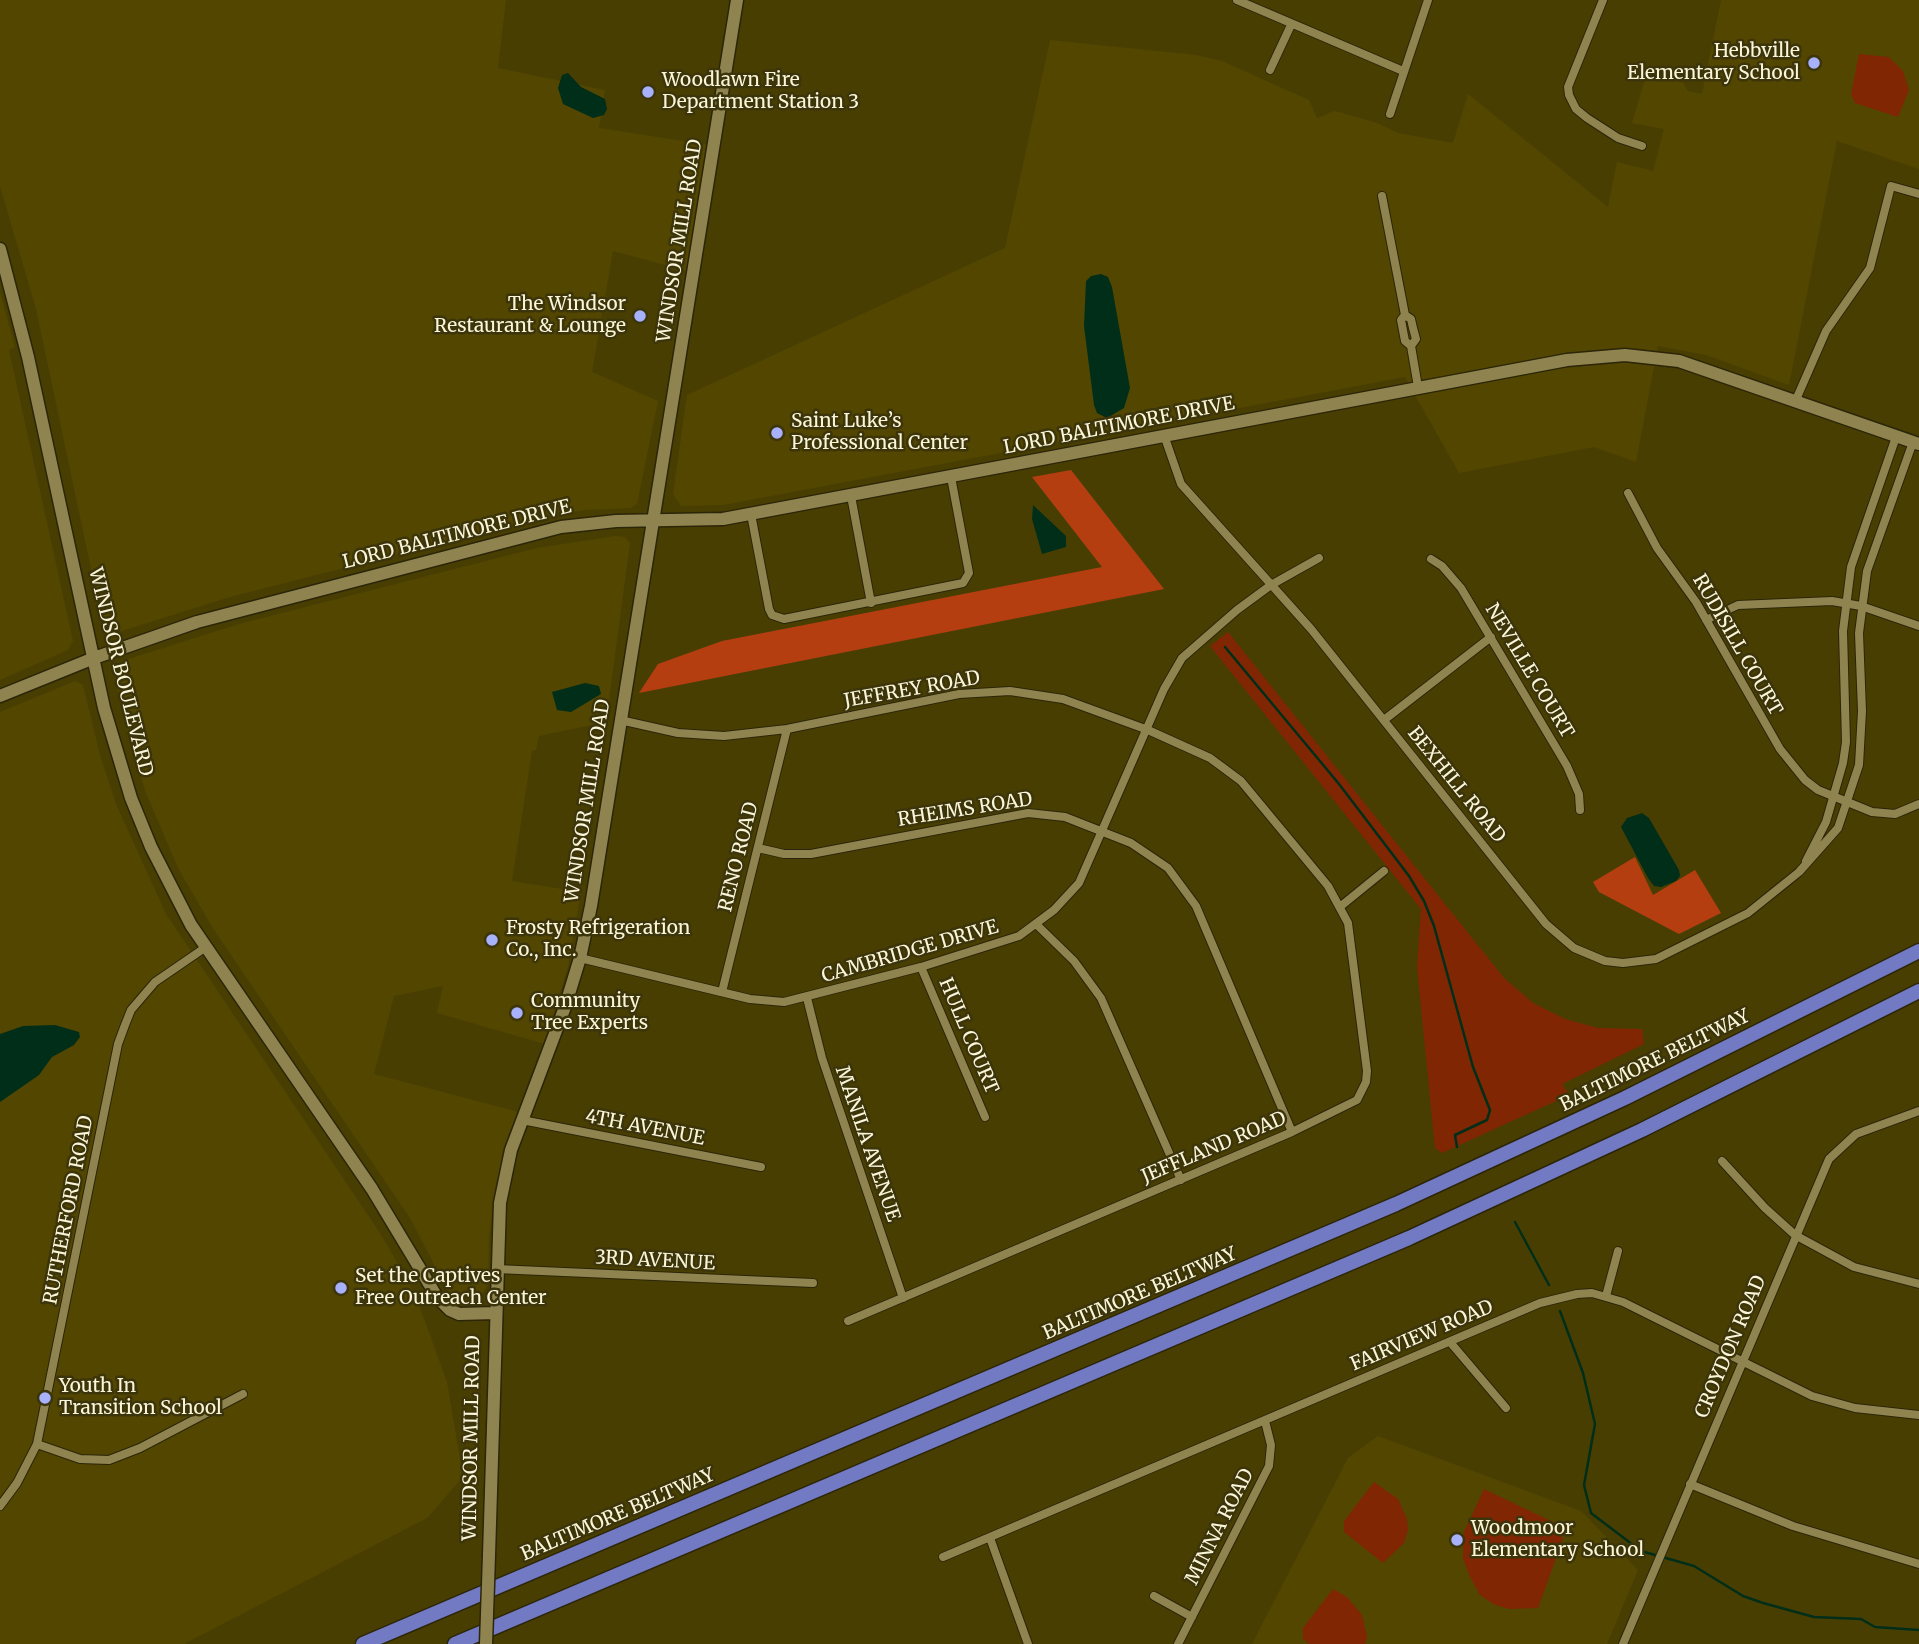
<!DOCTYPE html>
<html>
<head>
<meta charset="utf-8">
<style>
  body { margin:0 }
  canvas { display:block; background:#493e02 }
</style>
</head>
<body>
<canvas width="1919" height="1644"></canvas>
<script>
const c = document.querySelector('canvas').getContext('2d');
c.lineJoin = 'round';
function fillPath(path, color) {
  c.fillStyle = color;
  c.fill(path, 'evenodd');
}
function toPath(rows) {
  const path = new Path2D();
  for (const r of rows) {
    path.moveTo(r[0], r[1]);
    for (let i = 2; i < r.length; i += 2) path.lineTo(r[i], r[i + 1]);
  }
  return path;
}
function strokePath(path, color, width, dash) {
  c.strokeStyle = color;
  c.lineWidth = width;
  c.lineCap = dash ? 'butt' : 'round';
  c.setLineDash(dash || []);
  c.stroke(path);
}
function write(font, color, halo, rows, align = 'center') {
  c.font = font + ' Merriweather,serif';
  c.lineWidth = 5;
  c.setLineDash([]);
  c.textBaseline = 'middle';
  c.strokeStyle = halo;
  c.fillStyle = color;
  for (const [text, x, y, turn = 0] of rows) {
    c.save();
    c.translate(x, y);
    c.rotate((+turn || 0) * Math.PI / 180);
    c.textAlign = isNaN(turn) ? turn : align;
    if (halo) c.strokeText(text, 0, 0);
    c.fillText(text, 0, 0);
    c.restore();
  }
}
fillPath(toPath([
  [0,0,506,0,498,68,605,90,599,128,709,145,687,271,613,251,592,372,658,401,637,504,631,508,584,510,528,521,230,597,112,634,104,630,36,309,0,186],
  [1721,0,1919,0,1919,169,1837,141,1789,385,1706,355,1658,346,1636,462,1594,447,1459,473,1405,377,723,505,681,506,673,494,687,395,1005,248,1050,40,1196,55,1222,61,1309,100,1317,118,1335,111,1377,123,1398,133,1453,143,1468,94,1608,207,1617,162,1653,171,1664,129,1632,123,1647,73,1683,83,1688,91,1702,94],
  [0,292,15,347,9,350,73,641,68,650,0,680],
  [615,536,625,537,630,543,606,722,539,736,536,750,532,751,512,881,581,892,568,966,545,1044,437,1013,443,986,394,996,374,1074,519,1112,497,1179,489,1236,488,1285,477,1301,462,1304,453,1301,410,1218,214,930,178,868,146,793,131,746,113,671,119,662,239,624,537,548],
  [75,681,83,685,100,755,116,804,166,914,382,1236,415,1294,447,1382,463,1477,427,1518,184,1644,0,1644,0,712],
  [1378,1436,1581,1511,1638,1570,1607,1644,1252,1644,1348,1458]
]), '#534600');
fillPath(toPath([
  [1859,54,1889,57,1903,71,1909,90,1898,117,1855,103,1851,94],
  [1228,632,1504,978,1533,1003,1565,1019,1598,1028,1642,1029,1644,1044,1562,1084,1569,1095,1442,1153,1435,1148,1417,967,1421,909,1210,646],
  [1374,1482,1398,1499,1407,1519,1408,1530,1404,1543,1383,1563,1344,1532,1344,1521],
  [1484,1489,1557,1524,1563,1539,1538,1608,1510,1609,1495,1605,1480,1595,1470,1577,1463,1559,1464,1532],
  [1333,1589,1347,1597,1362,1615,1367,1637,1365,1644,1309,1644,1303,1639,1303,1628]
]), '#802602');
fillPath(toPath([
  [1071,470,1164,589,639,693,658,664,722,641,1102,567,1032,477],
  [1635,857,1653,895,1695,870,1721,913,1679,934,1599,892,1593,882]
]), '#b53e11');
fillPath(toPath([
  [568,73,581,87,605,99,607,109,604,115,593,118,563,104,558,88,562,75],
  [1101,274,1108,277,1112,287,1130,388,1124,408,1107,418,1097,413,1094,405,1084,326,1086,281,1091,276],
  [1033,505,1066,536,1066,547,1042,554,1032,519],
  [585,683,599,686,601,694,571,712,557,710,552,692],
  [1642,813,1649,818,1679,870,1680,876,1676,881,1661,887,1654,886,1648,878,1621,827,1627,818],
  [55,1025,79,1032,80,1037,74,1045,52,1057,39,1075,0,1102,0,1034,23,1026]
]), '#002e19');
strokePath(toPath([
  [1225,647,1339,784,1409,876,1424,901,1434,926,1473,1067,1490,1110,1487,1120,1455,1135,1457,1147],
  [1515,1222,1549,1285],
  [1560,1311,1583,1373,1595,1424,1584,1485,1591,1513,1641,1551,1694,1566,1743,1596,1763,1603,1814,1617,1861,1619,1875,1627,1919,1630]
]), '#002e19', 2.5);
const minor = toPath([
  [1237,0,1403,71],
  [1603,0,1568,87,1569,95,1576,109,1587,118,1618,138,1642,146],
  [1270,70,1291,25],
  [1390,114,1428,0],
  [1382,196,1405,315,1411,319,1413,328,1416,339,1411,346],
  [1405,315,1401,320,1405,341,1411,346,1418,387],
  [1795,402,1826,331,1870,268,1891,186,1919,194],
  [1165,438,1181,484,1311,629,1546,924,1574,948,1605,961,1623,963,1656,959,1748,913,1799,872,1838,828,1859,765,1862,711,1859,633,1867,571,1913,442],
  [1628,493,1657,548,1696,602,1780,749,1805,780,1818,790,1872,812,1895,814,1919,804],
  [851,496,871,603],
  [751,514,769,609,772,615,784,619,963,583,969,573,951,477],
  [1431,559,1442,566,1461,588,1567,766,1579,794,1580,810],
  [1706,620,1738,605,1832,601,1861,606,1919,626],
  [620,720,678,733,724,736,787,729,959,694,1010,691,1063,699,1148,730,1210,758,1241,781,1328,886,1348,923,1367,1071,1366,1082,1357,1100,1292,1132,848,1321],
  [1384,720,1491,637],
  [758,848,784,854,811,854,1028,813,1065,817,1131,843,1168,868,1196,906,1292,1132],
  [1806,861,1826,822,1843,763,1846,742,1843,631,1851,567,1896,437],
  [1341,906,1384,871],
  [1037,925,1074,961,1101,998,1181,1180],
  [580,958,750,999,784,1002,921,967,1019,936,1054,910,1079,883,1164,689,1182,658,1237,610,1271,585,1319,558],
  [921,967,985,1117],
  [722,992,787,729],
  [807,998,822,1058,903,1298],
  [522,1120,761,1167],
  [1722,1161,1765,1208,1795,1235,1854,1267,1919,1284],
  [496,1269,813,1283],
  [1606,1296,1618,1251],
  [1450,1342,1506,1408],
  [37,1444,80,1459,109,1460,140,1448,243,1394],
  [1690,1484,1793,1526,1919,1564],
  [0,1506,17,1483,37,1444,118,1044,125,1025,131,1010,155,982,206,947],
  [990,1538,1028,1644],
  [943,1557,1540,1303,1577,1294,1592,1293,1623,1302,1812,1396,1855,1408,1919,1415],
  [1154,1596,1192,1617],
  [1178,1644,1269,1466,1271,1445,1265,1421],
  [1623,1644,1829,1159,1856,1134,1919,1111]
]);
const secondary = toPath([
  [0,249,28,357,104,708,131,798,151,847,191,925,372,1189,437,1297,450,1310,459,1314,495,1313],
  [0,696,94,658,197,622,561,527,616,521,723,519,1567,360,1625,355,1679,361,1919,444],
  [489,1555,500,1203,511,1150,565,1007,580,958,591,906,737,0]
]);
const motorway = toPath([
  [363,1644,1396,1204,1625,1098,1919,951],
  [455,1644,1409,1238,1642,1130,1919,991]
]);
strokePath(minor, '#2b2509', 10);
strokePath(secondary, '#2b2509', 15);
strokePath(motorway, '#2b2509', 17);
strokePath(minor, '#8f844f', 8);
strokePath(secondary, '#8f844f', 12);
strokePath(motorway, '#727ac3', 14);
const secondaryBridge = toPath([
  [486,1644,489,1555]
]);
strokePath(secondaryBridge, '#2b2509', 15, []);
strokePath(secondaryBridge, '#8f844f', 12);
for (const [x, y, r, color] of [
  [1814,63,7,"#a7b1fc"],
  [648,92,7,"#a7b1fc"],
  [640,316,7,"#a7b1fc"],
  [777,433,7,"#a7b1fc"],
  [492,940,7,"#a7b1fc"],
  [517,1013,7,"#a7b1fc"],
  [341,1288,7,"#a7b1fc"],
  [45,1398,7,"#a7b1fc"],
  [1457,1540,7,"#a7b1fc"]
]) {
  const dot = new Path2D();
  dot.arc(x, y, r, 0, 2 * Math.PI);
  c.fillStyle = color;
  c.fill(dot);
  strokePath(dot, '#3c340a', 2.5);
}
write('19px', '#fbf6da', '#3c340a', [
  ["Hebbville",1800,52,"right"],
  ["Elementary School",1800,74,"right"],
  ["Woodlawn Fire",662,81],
  ["Department Station 3",662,103],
  ["The Windsor",626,305,"right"],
  ["Restaurant & Lounge",626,327,"right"],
  ["Saint Luke’s",791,422],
  ["Professional Center",791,444],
  ["Frosty Refrigeration",506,929],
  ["Co., Inc.",506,951],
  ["Community",531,1002],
  ["Tree Experts",531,1024],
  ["Set the Captives",355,1277],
  ["Free Outreach Center",355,1299],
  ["Youth In",59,1387],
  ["Transition School",59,1409],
  ["Woodmoor",1471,1529],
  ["Elementary School",1471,1551]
], 'left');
write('19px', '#fbf6da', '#3c340a', [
  ["WINDSOR MILL ROAD",680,241,-81],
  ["LORD BALTIMORE DRIVE",1119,426,-11],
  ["LORD BALTIMORE DRIVE",457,535,-14],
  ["RUDISILL COURT",1737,645,60],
  ["NEVILLE COURT",1529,671,59],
  ["WINDSOR BOULEVARD",120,672,76],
  ["JEFFREY ROAD",912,690,-10],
  ["BEXHILL ROAD",1456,785,51],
  ["WINDSOR MILL ROAD",588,801,-81],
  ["RHEIMS ROAD",965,810,-9],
  ["RENO ROAD",739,857,-76],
  ["CAMBRIDGE DRIVE",910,952,-16],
  ["HULL COURT",968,1036,67],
  ["BALTIMORE BELTWAY",1655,1061,-26],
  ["4TH AVENUE",645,1128,11],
  ["MANILA AVENUE",867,1144,71],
  ["JEFFLAND ROAD",1214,1148,-23],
  ["RUTHERFORD ROAD",69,1210,-79],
  ["3RD AVENUE",655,1261,3],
  ["BALTIMORE BELTWAY",1140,1294,-23],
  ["FAIRVIEW ROAD",1422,1336,-23],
  ["CROYDON ROAD",1731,1347,-67],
  ["WINDSOR MILL ROAD",472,1438,-89],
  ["BALTIMORE BELTWAY",618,1515,-23],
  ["MINNA ROAD",1220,1527,-63]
]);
</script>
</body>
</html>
